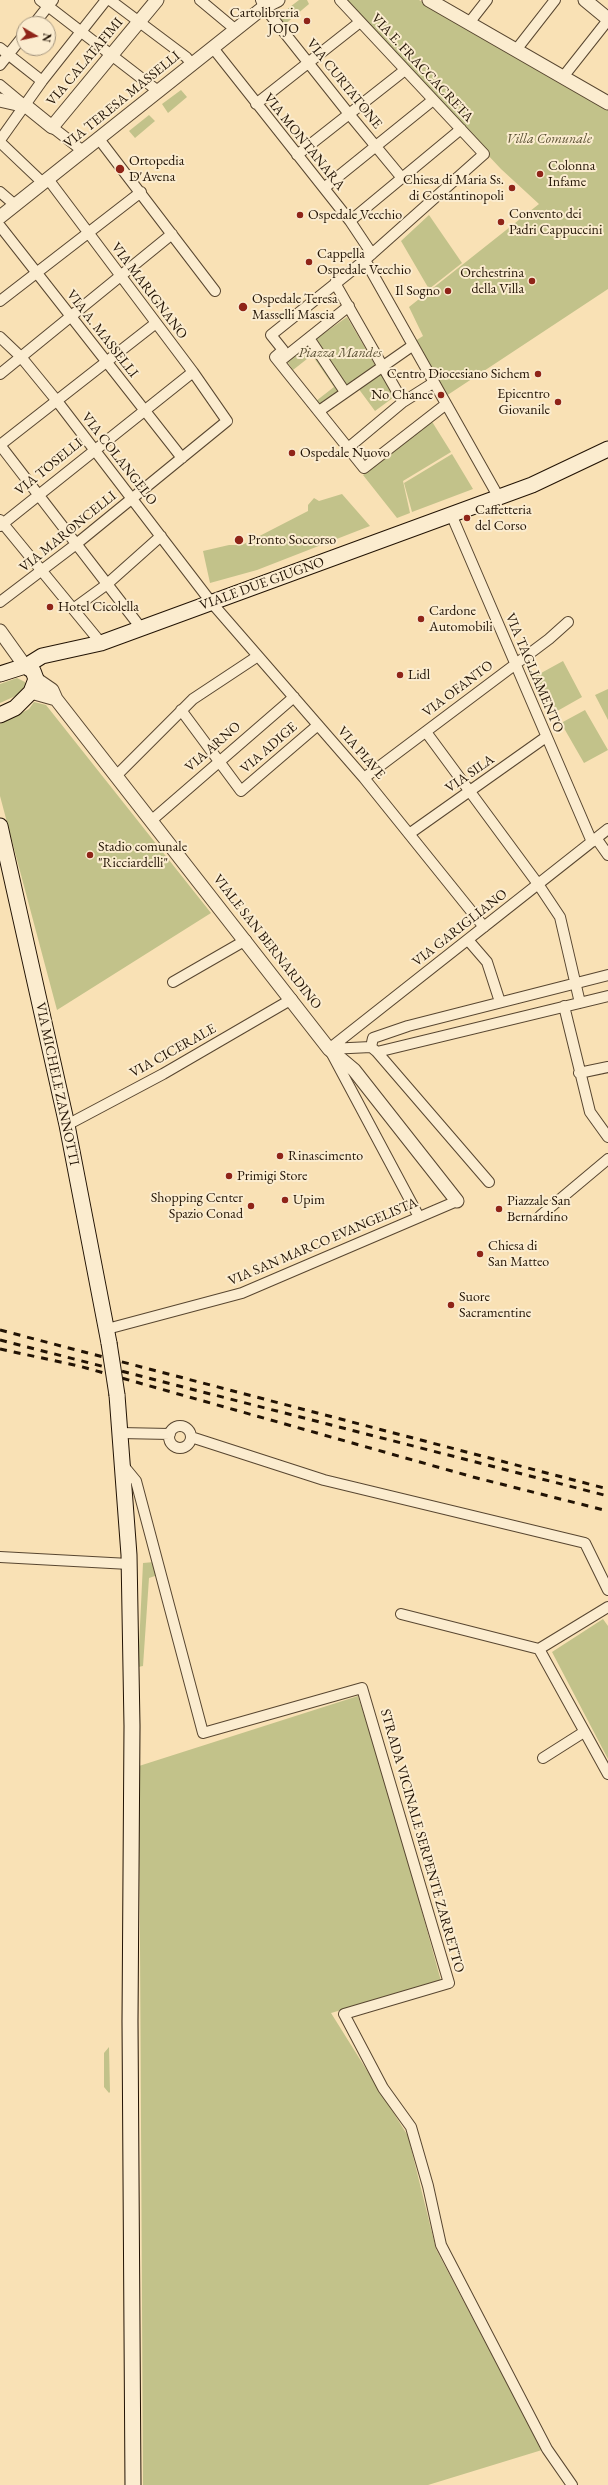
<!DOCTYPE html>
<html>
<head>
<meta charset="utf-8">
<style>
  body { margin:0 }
  #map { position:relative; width:608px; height:2485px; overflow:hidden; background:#f9e1b5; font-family:"EB Garamond",serif }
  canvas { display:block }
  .north { position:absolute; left:16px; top:16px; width:40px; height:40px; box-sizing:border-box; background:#fbeccf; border:1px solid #a4957e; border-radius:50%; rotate:99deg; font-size:11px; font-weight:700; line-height:16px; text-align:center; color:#221304 }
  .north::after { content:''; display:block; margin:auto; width:14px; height:18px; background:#8f2418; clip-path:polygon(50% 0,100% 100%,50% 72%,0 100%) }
</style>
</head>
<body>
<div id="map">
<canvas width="608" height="2485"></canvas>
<div class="north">N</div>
</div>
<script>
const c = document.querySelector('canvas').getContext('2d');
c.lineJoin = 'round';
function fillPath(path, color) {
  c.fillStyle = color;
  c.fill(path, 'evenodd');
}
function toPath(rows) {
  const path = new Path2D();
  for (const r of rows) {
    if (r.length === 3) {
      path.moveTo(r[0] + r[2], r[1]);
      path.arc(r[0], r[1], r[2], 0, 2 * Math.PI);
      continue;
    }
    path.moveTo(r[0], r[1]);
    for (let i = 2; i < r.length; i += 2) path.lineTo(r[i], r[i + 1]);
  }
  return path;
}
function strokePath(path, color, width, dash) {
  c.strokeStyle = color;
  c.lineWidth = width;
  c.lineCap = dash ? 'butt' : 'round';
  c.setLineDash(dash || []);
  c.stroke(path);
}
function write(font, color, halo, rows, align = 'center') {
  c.font = font + ' "EB Garamond",serif';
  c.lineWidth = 4;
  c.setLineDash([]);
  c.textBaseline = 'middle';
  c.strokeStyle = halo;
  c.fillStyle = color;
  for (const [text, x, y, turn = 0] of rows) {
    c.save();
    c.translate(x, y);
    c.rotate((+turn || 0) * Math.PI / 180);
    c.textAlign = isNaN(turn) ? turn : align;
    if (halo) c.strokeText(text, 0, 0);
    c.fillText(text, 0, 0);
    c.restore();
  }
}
fillPath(toPath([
  [299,0,307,0,309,4,283,26,277,17],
  [342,0,419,0,608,110,608,289,443,398,412,343,423,336,409,307,539,204,501,169],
  [181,90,187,97,168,113,162,104],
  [149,115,155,121,135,138,129,131],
  [429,215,462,263,429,289,401,241],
  [347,317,394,397,375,411,358,388,325,412,316,401,334,387,312,355,293,370,286,360],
  [431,420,451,452,403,481,410,513,397,518,363,475],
  [452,454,473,489,412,512,404,483],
  [342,494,370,526,257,570,210,583,203,551,229,545,242,545,308,511,308,505,314,498,319,501],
  [563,661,582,697,552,714,532,678],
  [17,678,25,682,26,686,22,693,0,703,0,684],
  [608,689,608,720,595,695],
  [34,702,46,705,211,913,57,1010,0,796,0,724,29,709],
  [585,710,608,750,584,763,561,723],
  [154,1562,158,1575,149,1578,143,1666,138,1667,143,1563],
  [603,1619,608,1626,608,1759,552,1652],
  [358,1696,392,1803,441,1981,331,2013,408,2136,436,2249,542,2450,428,2485,143,2485,139,1766],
  [109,2047,110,2092,109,2093,104,2087,104,2053]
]), '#c2c28a');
const minor = toPath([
  [40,0,158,91],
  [110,0,186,57,192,64],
  [200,0,236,30],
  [261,0,264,7,349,114,402,178],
  [340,0,484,154,365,260,271,335,283,350,275,357,364,468,445,405],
  [469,23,487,0],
  [34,24,53,0],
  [0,48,42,81],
  [213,48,350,221,372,254],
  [516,50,555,0],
  [0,65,24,35],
  [563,77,608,20],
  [0,85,24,105],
  [256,104,360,22],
  [52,127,83,151],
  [99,139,215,291],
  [0,140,42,81,106,0],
  [0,142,43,183],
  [297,155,405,70],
  [324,188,433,100],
  [0,192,15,205],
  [350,221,461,129],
  [0,226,182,458],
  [365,260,498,496],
  [335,283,403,402,348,448],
  [0,301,141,192],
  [0,337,21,357,57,401,211,602,364,778,484,927],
  [309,338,345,392],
  [280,361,349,306],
  [0,374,172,234],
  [403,402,433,383],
  [319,411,412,346],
  [451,514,592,842],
  [0,520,101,643],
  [0,526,193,372],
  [0,602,75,545,227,421,193,372,48,179],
  [73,609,106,585,161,536],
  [141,628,0,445,156,323],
  [181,710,241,791,318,725],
  [426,732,538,884,560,917,580,1003],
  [117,775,193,699,258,656],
  [364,778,549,639,568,622],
  [152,820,294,697],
  [409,834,546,737],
  [596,838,608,855],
  [468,940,487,962,500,1002],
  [173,982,246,940],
  [564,1006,590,1112,608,1137],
  [329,1049,608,829],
  [329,1049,371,1047],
  [377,1052,608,996],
  [332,1054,419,1217],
  [579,1073,608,1067],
  [67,1125,163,1074,292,999],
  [489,1182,377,1052,371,1047,373,1038,408,1026,608,975],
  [540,1216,608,1159],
  [107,1329,242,1293,457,1201],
  [180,1437,11],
  [120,1433,170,1434],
  [191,1437,324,1480,585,1543,608,1590],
  [122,1464,136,1481,203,1733,362,1688,449,1983,344,2014,383,2088,411,2127,428,2186,441,2245,547,2449,572,2485],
  [0,1557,129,1564],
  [401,1614,539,1649,608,1607],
  [539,1649,608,1774],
  [543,1758,584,1732]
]);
const tertiary = toPath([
  [429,0,608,103],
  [585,0,608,19],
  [0,100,26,106,52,127,157,0],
  [0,217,264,7,278,0],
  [0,631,25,666],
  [36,679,52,690,56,699,329,1049,354,1070,457,1201],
  [31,692,56,699]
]);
const secondary = toPath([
  [26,666,42,656,101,643,532,485,608,449],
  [0,674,25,666,33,671,36,679,31,692,15,708,0,715],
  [0,826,67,1125,109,1343],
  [117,1395,129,1555,132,1726,130,2021,133,2485]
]);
strokePath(minor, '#584630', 12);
strokePath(tertiary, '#584630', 15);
strokePath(secondary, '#221304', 17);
strokePath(minor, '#fbeccf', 10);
strokePath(tertiary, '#fbeccf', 13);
strokePath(secondary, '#fbeccf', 15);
strokePath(toPath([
  [0,1330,608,1489],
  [0,1340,608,1496],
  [0,1349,79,1366,473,1477,608,1511]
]), '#221304', 3, [7, 7]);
const secondaryBridge = toPath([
  [109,1343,117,1395]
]);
strokePath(secondaryBridge, '#221304', 17, []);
strokePath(secondaryBridge, '#fbeccf', 15);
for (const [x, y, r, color] of [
  [307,21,4,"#8f2418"],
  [120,169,5,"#8f2418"],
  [540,174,4,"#8f2418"],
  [512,188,4,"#8f2418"],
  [300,215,4,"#8f2418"],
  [501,222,4,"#8f2418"],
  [309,262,4,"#8f2418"],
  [532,281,4,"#8f2418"],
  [448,291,4,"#8f2418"],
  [243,307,5,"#8f2418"],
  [538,374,4,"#8f2418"],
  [441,395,4,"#8f2418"],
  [558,402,4,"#8f2418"],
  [292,453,4,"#8f2418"],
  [467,518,4,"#8f2418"],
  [239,540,5,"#8f2418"],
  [50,607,4,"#8f2418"],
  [421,619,4,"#8f2418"],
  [400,675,4,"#8f2418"],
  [90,855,4,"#8f2418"],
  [280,1156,4,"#8f2418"],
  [229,1176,4,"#8f2418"],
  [285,1200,4,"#8f2418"],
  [251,1206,4,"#8f2418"],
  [499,1209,4,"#8f2418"],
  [480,1254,4,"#8f2418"],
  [451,1305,4,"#8f2418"]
]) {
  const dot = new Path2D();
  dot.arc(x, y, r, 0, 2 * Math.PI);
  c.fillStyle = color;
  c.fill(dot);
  strokePath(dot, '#fbeccf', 1.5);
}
write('14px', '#221304', '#fbeccf', [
  ["Cartolibreria",299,13,"right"],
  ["JOJO",299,29,"right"],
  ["Ortopedia",129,161],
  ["D'Avena",129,177],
  ["Colonna",548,166],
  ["Infame",548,182],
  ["Chiesa di Maria Ss.",504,180,"right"],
  ["di Costantinopoli",504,196,"right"],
  ["Convento dei",509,214],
  ["Padri Cappuccini",509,230],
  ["Ospedale Vecchio",308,215],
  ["Cappella",317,254],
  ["Ospedale Vecchio",317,270],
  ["Orchestrina",524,273,"right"],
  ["della Villa",524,289,"right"],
  ["Il Sogno",440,291,"right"],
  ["Ospedale Teresa",252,299],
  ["Masselli Mascia",252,315],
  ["Centro Diocesiano Sichem",530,374,"right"],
  ["Epicentro",550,394,"right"],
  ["Giovanile",550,410,"right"],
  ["No Chance",433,395,"right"],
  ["Ospedale Nuovo",300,453],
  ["Caffetteria",475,510],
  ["del Corso",475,526],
  ["Pronto Soccorso",248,540],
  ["Hotel Cicolella",58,607],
  ["Cardone",429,611],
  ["Automobili",429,627],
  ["Lidl",408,675],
  ["Stadio comunale",98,847],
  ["\"Ricciardelli\"",98,863],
  ["Rinascimento",288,1156],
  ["Primigi Store",237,1176],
  ["Shopping Center",243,1198,"right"],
  ["Spazio Conad",243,1214,"right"],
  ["Upim",293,1200],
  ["Piazzale San",507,1201],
  ["Bernardino",507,1217],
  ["Chiesa di",488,1246],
  ["San Matteo",488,1262],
  ["Suore",459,1297],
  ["Sacramentine",459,1313]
], 'left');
write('14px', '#221304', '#fbeccf', [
  ["VIA CALATAFIMI",85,62,-50],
  ["VIA E. FRACCACRETA",422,68,47],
  ["VIA CURTATONE",344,84,51],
  ["VIA TERESA MASSELLI",122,100,-39],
  ["VIA MONTANARA",304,142,51],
  ["VIA MARIGNANO",149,291,53],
  ["VIA A. MASSELLI",102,334,52],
  ["VIA COLANGELO",119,459,52],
  ["VIA TOSELLI",49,467,-39],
  ["VIA MARONCELLI",68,532,-39],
  ["VIALE DUE GIUGNO",262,584,-20],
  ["VIA TAGLIAMENTO",534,673,67],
  ["VIA OFANTO",458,689,-37],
  ["VIA ARNO",213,747,-41],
  ["VIA ADIGE",269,748,-41],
  ["VIA PIAVE",361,753,49],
  ["VIA SILA",470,774,-35],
  ["VIA GARIGLIANO",460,928,-38],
  ["VIALE SAN BERNARDINO",267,942,52],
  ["VIA CICERALE",173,1051,-29],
  ["VIA MICHELE ZANNOTTI",57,1084,78],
  ["VIA SAN MARCO EVANGELISTA",323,1242,-23],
  ["STRADA VICINALE SERPENTE ZARRETTO",422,1841,74]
]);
write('italic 14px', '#5a5033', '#fbeccf', [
  ["Villa Comunale",549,139],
  ["Piazza Mandes",340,353]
]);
</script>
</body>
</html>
